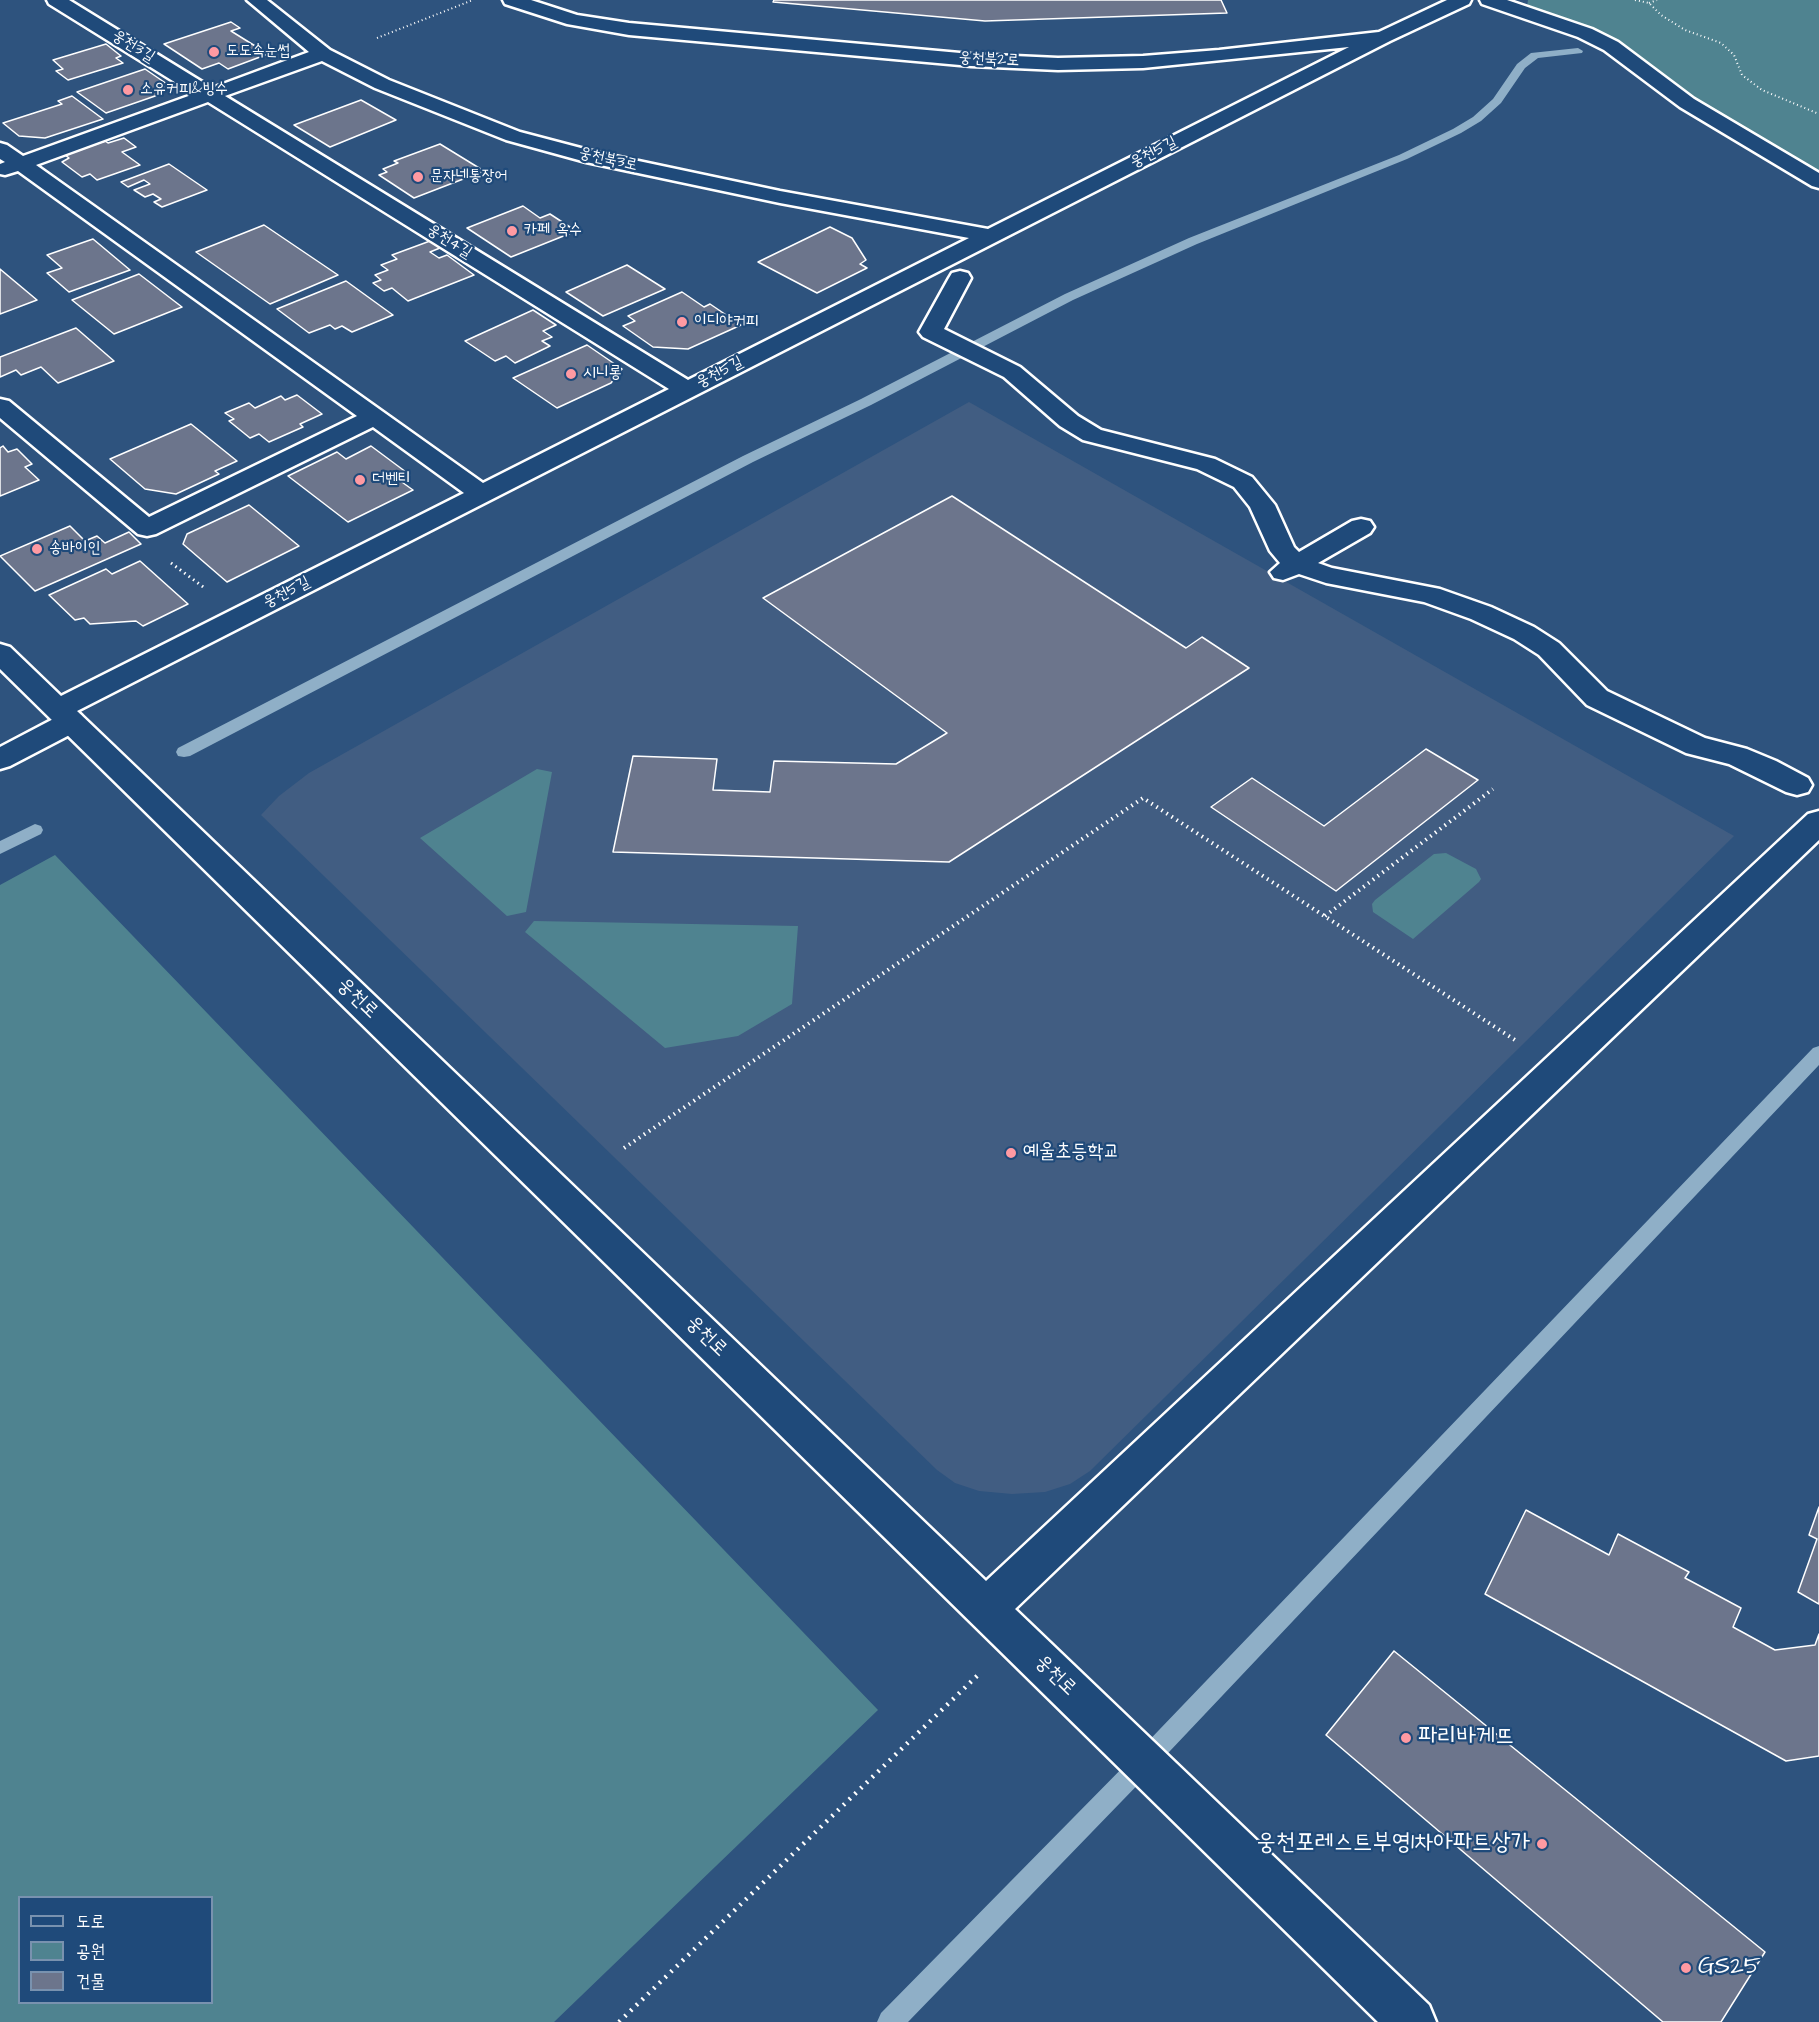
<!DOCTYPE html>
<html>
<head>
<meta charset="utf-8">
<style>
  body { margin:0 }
  #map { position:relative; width:1819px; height:2022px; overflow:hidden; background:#2e537e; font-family:"Architects Daughter","Poor Story",sans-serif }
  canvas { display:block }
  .legend { position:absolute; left:18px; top:1896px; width:195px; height:108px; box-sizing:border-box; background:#1f4a7a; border:2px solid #7992af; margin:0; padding:8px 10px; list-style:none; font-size:18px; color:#fff }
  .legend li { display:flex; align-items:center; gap:12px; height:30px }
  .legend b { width:30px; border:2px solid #7992af }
</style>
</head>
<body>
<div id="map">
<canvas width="1819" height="2022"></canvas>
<ul class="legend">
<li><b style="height:8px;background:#1f4a7a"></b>도로</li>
<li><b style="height:16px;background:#4f8390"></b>공원</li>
<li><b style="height:16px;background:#6c758c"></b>건물</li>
</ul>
</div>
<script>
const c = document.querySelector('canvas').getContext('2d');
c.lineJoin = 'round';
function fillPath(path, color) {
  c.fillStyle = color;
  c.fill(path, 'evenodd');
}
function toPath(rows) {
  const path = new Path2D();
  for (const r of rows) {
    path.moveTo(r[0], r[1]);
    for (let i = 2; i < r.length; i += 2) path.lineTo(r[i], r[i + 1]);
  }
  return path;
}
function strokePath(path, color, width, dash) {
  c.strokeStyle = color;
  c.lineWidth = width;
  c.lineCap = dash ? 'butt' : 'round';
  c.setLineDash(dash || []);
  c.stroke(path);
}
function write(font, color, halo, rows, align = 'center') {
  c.font = font + ' "Architects Daughter","Poor Story",sans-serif';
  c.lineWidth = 4.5;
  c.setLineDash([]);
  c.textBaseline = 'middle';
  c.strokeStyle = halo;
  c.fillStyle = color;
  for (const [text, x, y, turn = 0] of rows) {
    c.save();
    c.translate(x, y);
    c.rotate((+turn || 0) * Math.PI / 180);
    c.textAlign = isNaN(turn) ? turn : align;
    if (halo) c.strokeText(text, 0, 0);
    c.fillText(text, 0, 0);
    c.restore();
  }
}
fillPath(toPath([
  [969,402,1734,836,1090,1471,1070,1484,1045,1492,1012,1494,979,1491,955,1483,937,1470,261,815,279,796,309,773]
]), '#415d82');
fillPath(toPath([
  [1528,0,1819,0,1819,172,1704,107,1612,38,1591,28,1527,7],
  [537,769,552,772,526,912,507,916,420,838],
  [1446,853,1476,869,1481,879,1479,882,1413,939,1373,912,1372,904,1375,900,1434,854],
  [55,855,878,1710,554,2022,0,2022,0,885],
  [20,1898,212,1898,212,2002,20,2002],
  [534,921,798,926,792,1004,738,1036,665,1048,525,932]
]), '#4f8390');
fillPath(toPath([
  [1578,48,1583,51,1582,53,1538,58,1525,68,1501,103,1481,121,1461,133,1407,159,1197,244,1073,300,871,405,753,462,190,756,184,757,178,756,176,752,178,748,743,456,861,399,1065,294,1189,238,1399,155,1453,129,1473,117,1493,99,1517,64,1531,53,1578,48],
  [35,824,41,826,43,830,41,834,0,854,0,841,35,824],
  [1819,1046,1819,1065,1152,1770,908,2022,877,2022,881,2013,1136,1754,1813,1048,1819,1046]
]), '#8fafc7');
const building = toPath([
  [774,0,1221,0,1227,13,985,21,773,2,774,0],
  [231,22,240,28,231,31,268,54,228,69,219,63,202,69,164,44,231,22],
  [106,44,121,56,116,58,123,63,68,80,56,71,63,69,53,60,106,44],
  [145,69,167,84,158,95,106,113,77,92,145,69],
  [72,96,103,119,45,138,19,136,3,123,62,104,58,101,72,96],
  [361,100,396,120,330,147,294,125,361,100],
  [124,138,136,147,122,152,140,165,97,180,90,174,82,177,62,162,69,158,65,155,105,141,108,143,124,138],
  [440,144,484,171,414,198,379,175,387,172,383,169,398,163,394,161,440,144],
  [169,164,207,190,162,207,154,202,161,199,153,194,145,197,134,190,150,184,144,180,128,187,121,182,169,164],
  [523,206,540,218,550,214,576,231,511,257,467,228,523,206],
  [264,225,338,275,270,304,196,252,264,225],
  [830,227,852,238,866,260,860,264,867,268,817,293,758,262,830,227],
  [93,239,130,270,69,292,47,273,62,268,47,255,93,239],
  [430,241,440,248,430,252,439,258,447,255,474,275,408,301,392,288,384,291,373,283,381,280,375,275,388,270,381,265,397,259,392,255,430,241],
  [627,265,665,289,603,316,566,292,627,265],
  [0,269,37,300,0,314,0,269],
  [139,274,182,307,114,334,72,300,139,274],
  [346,281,393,315,352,332,342,326,335,329,330,325,309,333,277,309,346,281],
  [682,292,704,307,710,304,741,325,688,349,653,347,623,326,635,321,628,316,682,292],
  [533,310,556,325,543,331,552,337,542,341,550,346,515,363,506,356,495,361,465,341,533,310],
  [76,328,114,361,58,383,41,367,21,375,16,370,0,377,0,357,76,328],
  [587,345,622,369,611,383,557,408,513,378,587,345],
  [297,395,322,414,300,424,303,427,269,442,259,434,250,438,229,421,234,419,225,413,249,403,255,408,281,396,285,400,297,395],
  [191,424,237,461,215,471,219,474,176,494,145,489,110,459,191,424],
  [3,446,8,452,17,449,32,464,25,467,39,480,0,496,0,448,3,446],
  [371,446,410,475,399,480,413,490,348,522,288,476,337,452,346,459,371,446],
  [952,496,1186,648,1202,637,1249,668,949,862,613,852,633,756,717,759,713,790,770,792,774,761,896,764,947,733,763,598,952,496],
  [249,505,299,546,227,582,183,544,187,534,249,505],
  [70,526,85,541,97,536,105,543,129,532,141,544,35,591,0,556,70,526],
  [140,561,188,604,143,626,136,621,90,624,84,618,75,620,49,595,106,569,112,574,140,561],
  [1426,749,1478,780,1336,891,1211,807,1252,778,1324,826,1426,749],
  [1819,1507,1819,1604,1798,1592,1817,1539,1809,1535,1819,1507],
  [1526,1510,1609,1555,1618,1534,1689,1572,1685,1578,1741,1608,1733,1627,1775,1650,1815,1645,1819,1634,1819,1756,1786,1761,1485,1594,1526,1510],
  [1394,1651,1765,1952,1721,2022,1663,2022,1326,1735,1394,1651]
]);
fillPath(building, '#6c758c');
strokePath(building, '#fff', 1.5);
const pedestrian = toPath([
  [960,271,968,273,971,278,944,329,1020,367,1078,416,1101,430,1215,459,1252,477,1275,505,1294,547,1299,552,1352,521,1361,519,1370,521,1374,527,1370,533,1318,563,1332,568,1440,589,1491,607,1534,627,1559,643,1607,691,1705,738,1747,749,1776,761,1808,778,1812,785,1808,792,1797,795,1786,792,1729,764,1686,753,1587,705,1539,655,1514,639,1471,619,1424,602,1326,583,1299,574,1283,580,1274,578,1270,572,1280,563,1270,551,1250,507,1234,487,1197,469,1083,440,1060,426,1004,377,923,337,919,332,949,278,952,273,960,271],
  [71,712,81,715,85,722,81,729,10,766,0,769,0,747,61,715,71,712]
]);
const minor = toPath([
  [47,0,69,0,212,88,309,52,247,0,267,0,330,50,389,80,520,132,596,152,780,191,988,229,1349,47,1143,68,1058,70,971,66,629,35,567,24,505,4,503,0,531,0,577,15,629,23,971,54,1058,58,1143,56,1219,50,1379,32,1447,0,1471,0,1469,4,1390,41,77,711,986,1581,1808,814,1819,811,1819,840,1015,1609,1429,2005,1436,2022,1378,2022,0,669,0,644,10,647,61,696,464,493,373,427,156,534,147,536,138,534,0,418,0,399,9,401,149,517,357,416,18,171,5,175,0,174,0,164,5,162,0,159,0,143,7,145,23,156,194,94,49,4,47,0],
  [322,61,375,88,506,140,586,162,780,203,969,238,688,380,225,96,322,61],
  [208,102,669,389,483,483,36,165,208,102],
  [1480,0,1507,0,1592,29,1618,42,1694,99,1819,173,1819,188,1812,186,1680,107,1604,50,1578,37,1482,4,1480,0]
]);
strokePath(pedestrian, '#fff', 5);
strokePath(minor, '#fff', 5);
strokePath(toPath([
  [1635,0,1649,3,1661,15,1685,30,1721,43,1734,55,1742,75,1762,90,1819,114],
  [1649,3,1657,0],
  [377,38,473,0]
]), '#fff', 2, [1, 3]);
strokePath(toPath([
  [171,563,206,589]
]), '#fff', 3, [1.5, 4]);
strokePath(toPath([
  [1325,916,1493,789],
  [624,1148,1143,798,1515,1040]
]), '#fff', 4, [1.5, 4.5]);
strokePath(toPath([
  [619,2022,979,1674]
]), '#fff', 4.5, [2, 6]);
fillPath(pedestrian, '#1f4a7a');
fillPath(minor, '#1f4a7a');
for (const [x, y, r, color] of [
  [214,52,6,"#ff9aa2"],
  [128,90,6,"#ff9aa2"],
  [418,177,6,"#ff9aa2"],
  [512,231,6,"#ff9aa2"],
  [682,322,6,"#ff9aa2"],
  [571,374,6,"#ff9aa2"],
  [360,480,6,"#ff9aa2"],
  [37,549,6,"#ff9aa2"],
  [1011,1153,6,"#ff9aa2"],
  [1406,1738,6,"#ff9aa2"],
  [1542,1844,6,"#ff9aa2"],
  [1686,1968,6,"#ff9aa2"]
]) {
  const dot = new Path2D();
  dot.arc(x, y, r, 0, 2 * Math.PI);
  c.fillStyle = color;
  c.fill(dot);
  strokePath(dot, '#1f4a7a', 2);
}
write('16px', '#fff', '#1f4a7a', [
  ["웅천3길",133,47,32],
  ["웅천북2로",989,60,3],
  ["웅천5길",1154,153,-27],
  ["웅천북3로",608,160,13],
  ["웅천4길",449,242,32],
  ["웅천5길",720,373,-27],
  ["웅천5길",287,593,-27]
]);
write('16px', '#fff', '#1f4a7a', [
  ["도도속눈썹",226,52],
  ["소유커피&빙수",140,90],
  ["문자네통장어",430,177],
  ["카페 옥수",524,231],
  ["이디야커피",694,322],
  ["시니롱",583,374],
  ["더벤티",372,480],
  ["송바이인",49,549]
], 'left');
write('20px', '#fff', '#1f4a7a', [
  ["웅천로",357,999,44],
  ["웅천로",706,1337,44],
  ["웅천로",1055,1676,44]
]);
write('20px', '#fff', '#1f4a7a', [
  ["예울초등학교",1023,1153]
], 'left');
write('24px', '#fff', '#1f4a7a', [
  ["파리바게뜨",1418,1738],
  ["웅천포레스트부영1차아파트상가",1530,1844,"right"],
  ["GS25",1698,1968]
], 'left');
</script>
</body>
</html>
